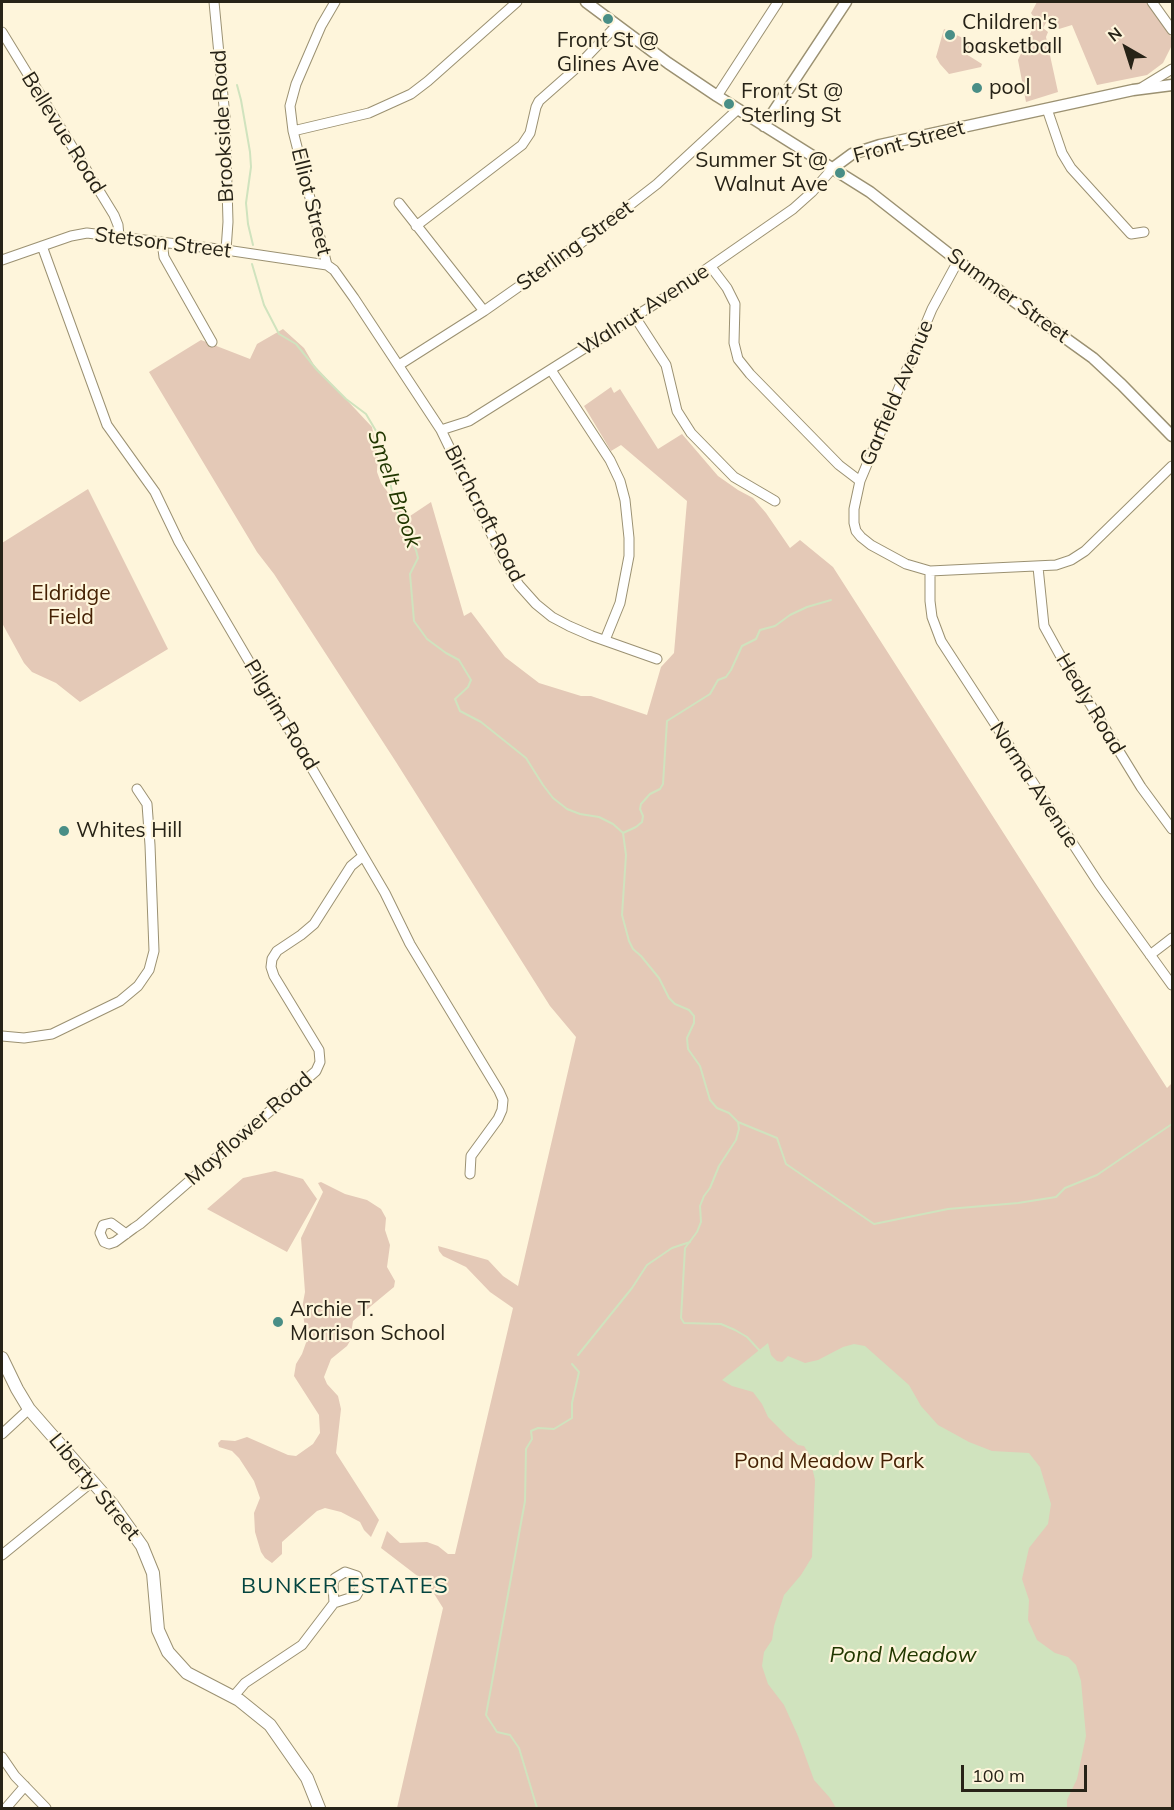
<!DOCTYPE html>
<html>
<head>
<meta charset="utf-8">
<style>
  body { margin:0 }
  #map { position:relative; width:1174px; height:1810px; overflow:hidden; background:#fef5db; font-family:Mulish,sans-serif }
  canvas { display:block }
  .frame { position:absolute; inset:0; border:3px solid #272317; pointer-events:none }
  .north { position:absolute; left:1096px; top:18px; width:60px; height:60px; -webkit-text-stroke:4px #fef5db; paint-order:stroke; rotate:321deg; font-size:16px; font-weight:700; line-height:24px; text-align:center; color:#272317 }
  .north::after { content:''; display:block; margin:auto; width:21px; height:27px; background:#272317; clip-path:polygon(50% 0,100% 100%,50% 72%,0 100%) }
  .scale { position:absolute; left:961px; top:1765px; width:126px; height:27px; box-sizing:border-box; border:3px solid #272317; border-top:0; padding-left:8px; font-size:18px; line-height:21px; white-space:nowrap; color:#272317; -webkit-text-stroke:4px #fef5db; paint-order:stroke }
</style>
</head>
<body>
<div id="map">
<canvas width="1174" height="1810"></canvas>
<div class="frame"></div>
<div class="north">N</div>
<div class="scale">100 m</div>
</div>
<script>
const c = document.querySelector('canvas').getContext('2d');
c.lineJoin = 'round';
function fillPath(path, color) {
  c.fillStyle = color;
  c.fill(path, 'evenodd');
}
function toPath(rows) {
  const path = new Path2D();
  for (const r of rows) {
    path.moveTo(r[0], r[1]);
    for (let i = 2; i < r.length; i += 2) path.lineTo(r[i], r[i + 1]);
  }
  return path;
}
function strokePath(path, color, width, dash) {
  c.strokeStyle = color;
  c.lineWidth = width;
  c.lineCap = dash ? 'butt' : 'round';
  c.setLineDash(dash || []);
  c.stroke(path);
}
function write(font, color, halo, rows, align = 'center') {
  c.font = font + ' Mulish,sans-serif';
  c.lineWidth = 4.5;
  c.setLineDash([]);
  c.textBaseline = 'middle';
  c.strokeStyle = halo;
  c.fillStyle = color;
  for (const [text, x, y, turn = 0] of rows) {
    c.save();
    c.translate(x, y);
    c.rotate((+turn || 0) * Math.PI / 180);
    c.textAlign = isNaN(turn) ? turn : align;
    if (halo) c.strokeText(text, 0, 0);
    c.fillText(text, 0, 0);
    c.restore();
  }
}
fillPath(toPath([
  [1037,2,1147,2,1165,27,1171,37,1172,45,1163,63,1147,75,1097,85,1072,25,1059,29,1055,24,1047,21,1043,28,1048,32,1046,37,1058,92,1026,102,1018,60,1036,21,1031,13],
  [944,29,971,42,966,54,982,64,981,67,949,74,940,64,936,57],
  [283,329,304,348,314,365,372,427,378,457,377,472,381,483,389,494,394,504,410,516,431,502,464,616,471,612,505,657,539,683,581,696,591,696,647,715,661,667,674,653,687,501,621,445,611,451,584,406,611,387,614,393,620,389,658,449,682,434,718,476,738,490,753,498,766,513,790,548,800,540,833,567,1167,1088,1172,1083,1172,1808,397,1808,443,1608,428,1584,381,1548,387,1531,400,1543,427,1542,438,1546,448,1554,455,1554,513,1308,490,1292,466,1267,443,1256,439,1251,438,1246,488,1260,503,1276,518,1286,576,1037,550,1006,396,762,274,574,257,552,149,372,201,340,250,359,257,344],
  [88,489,168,649,80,702,56,683,32,672,24,663,2,623,2,543],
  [275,1171,303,1179,317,1199,287,1252,207,1209,243,1178],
  [321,1182,345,1194,367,1200,381,1209,386,1218,385,1230,390,1245,387,1267,395,1281,394,1287,353,1321,350,1341,347,1346,331,1359,324,1377,327,1384,338,1396,341,1409,336,1453,379,1520,371,1537,364,1530,360,1522,341,1512,325,1508,317,1511,282,1542,282,1554,272,1563,265,1558,261,1552,255,1532,254,1513,260,1498,254,1481,239,1458,232,1451,219,1447,218,1443,221,1440,235,1441,247,1437,288,1455,296,1456,313,1444,320,1433,319,1415,294,1376,296,1364,302,1354,307,1340,302,1308,305,1292,301,1238,323,1192,318,1183]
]), '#e4c9b7');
fillPath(toPath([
  [768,1343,771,1355,777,1361,782,1362,788,1356,805,1363,818,1360,843,1347,854,1344,865,1346,909,1385,921,1406,938,1425,969,1442,992,1451,1029,1453,1040,1467,1051,1504,1048,1524,1029,1548,1022,1579,1029,1600,1028,1620,1037,1640,1055,1653,1068,1657,1076,1665,1081,1681,1086,1736,1077,1779,1067,1800,1067,1808,836,1808,830,1798,814,1780,798,1736,784,1705,768,1684,762,1666,764,1652,772,1640,774,1626,784,1595,801,1575,812,1557,815,1480,809,1454,804,1446,798,1445,787,1436,768,1417,762,1404,753,1392,732,1386,722,1380]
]), '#d0e3be');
strokePath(toPath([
  [237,85,241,100,250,152,251,167,246,203,248,224,253,245],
  [252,264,264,305,279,334,296,344,317,370,346,399,366,414,379,436,380,456,389,478,396,509,406,533,416,550,418,558,410,574,414,621,427,639,446,653,459,660,471,680,468,687,455,699,460,711,481,722,526,758,543,785,553,798,567,809,580,814,599,817,613,824,623,833,626,855,622,915,629,941,633,949,641,956,659,978,669,998,675,1004,689,1010,694,1016,694,1023,687,1038,688,1049,700,1066,710,1100,717,1108,729,1113,738,1122,739,1129,736,1140,719,1166,710,1188,704,1196,700,1206,701,1222,697,1232,685,1248,681,1318,684,1323,721,1324,735,1330,747,1337,760,1351],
  [623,833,636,827,642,822,643,816,640,809,641,804,650,794,660,789,663,784,667,721,710,694,718,680,726,677,731,670,742,646,756,639,760,630,775,626,790,615,807,607,831,600],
  [738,1122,777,1138,786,1164,874,1224,948,1209,1018,1203,1056,1197,1065,1188,1097,1175,1172,1124],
  [578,1355,632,1288,647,1265,672,1248,690,1242],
  [537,1808,519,1748,510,1735,497,1732,486,1715,525,1501,526,1449,532,1439,531,1431,538,1428,554,1429,572,1418,572,1403,579,1372,572,1364]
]), '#d0e3be', 2);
const minor = toPath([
  [214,2,225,117,228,222,226,250],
  [517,2,428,81,411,94,369,113,293,131,327,265,334,270,354,298,441,430,504,560,519,585,536,604,552,617,569,626,592,636,657,659],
  [1152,2,1172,30],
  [2,32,114,215,118,225,119,236],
  [1141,88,1172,69],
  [717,96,778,2],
  [1047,109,1062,153,1071,168,1131,234,1144,232],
  [293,131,290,106,296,84,321,26,335,2],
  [399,203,484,311],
  [416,226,522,145,530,133,536,107,539,101,573,71,617,25],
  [162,242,164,257,212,342],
  [42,246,107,425,155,492,179,542,385,893,410,944,499,1091,503,1100,502,1110,498,1119,471,1156,470,1174],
  [2,260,71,236,87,233,226,250,327,265],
  [958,261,932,309,860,481,854,509,854,523,856,531,861,537,871,545,906,564,930,571,1056,565,1071,560,1085,551,1172,466],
  [711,267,727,288,735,304,734,343,738,359,750,374,839,465,860,481],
  [635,317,666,365,677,411,691,433,734,477,775,501],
  [399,365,484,311,581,243,657,184,737,110],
  [551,370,610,460,620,481,625,500,629,538,629,556,620,603,605,640],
  [441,430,469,421,669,295,793,209,812,192,833,168],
  [1038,567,1044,626,1060,655,1141,787,1172,829],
  [930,571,930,601,932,617,941,641,1099,884,1172,985],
  [1150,955,1172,938],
  [2,1036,24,1038,52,1034,120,1001,138,986,149,970,154,951,150,845,147,804,137,789],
  [126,1234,111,1223,103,1225,100,1233,104,1242,109,1244,115,1242,134,1228,140,1224,316,1071,320,1062,319,1050,274,976,271,967,272,959,277,951,301,935,314,924,351,866,363,856],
  [2,1434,29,1409],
  [2,1555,93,1481],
  [233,1697,245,1683,302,1645,334,1603,356,1596,361,1587,357,1576,345,1572,335,1578,333,1584,334,1603],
  [2,1757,15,1776,46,1808],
  [6,1808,25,1786]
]);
const tertiary = toPath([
  [586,2,668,63,717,96,870,192,958,261,1093,358,1122,385,1172,436],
  [764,126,846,2],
  [833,168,852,154,880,145,1133,90,1172,85]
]);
const secondary = toPath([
  [2,1358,17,1389,29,1409,112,1504,142,1546,153,1573,158,1630,168,1652,187,1673,239,1700,270,1725,307,1778,319,1808]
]);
strokePath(minor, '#9b9172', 11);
strokePath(tertiary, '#9b9172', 13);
strokePath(secondary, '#9b9172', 14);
strokePath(minor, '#fff', 9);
strokePath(tertiary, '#fff', 10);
strokePath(secondary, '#fff', 12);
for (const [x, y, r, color] of [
  [608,19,6,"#498e86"],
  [950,35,6,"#498e86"],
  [977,88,6,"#498e86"],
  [729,104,6,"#498e86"],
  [840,173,6,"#498e86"],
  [64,831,6,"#498e86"],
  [278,1322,6,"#498e86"]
]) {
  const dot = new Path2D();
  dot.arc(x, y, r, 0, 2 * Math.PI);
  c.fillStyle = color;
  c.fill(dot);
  strokePath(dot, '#fef5db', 2);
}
write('21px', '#272317', '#fef5db', [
  ["Children's",962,23],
  ["basketball",962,47],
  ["Front St @",608,41,"center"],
  ["Glines Ave",608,65,"center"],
  ["pool",989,88],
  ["Front St @",741,92],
  ["Sterling St",741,116],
  ["Summer St @",828,161,"right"],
  ["Walnut Ave",828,185,"right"],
  ["Whites Hill",76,831],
  ["Archie T.",290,1310],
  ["Morrison School",290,1334]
], 'left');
write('21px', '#272317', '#fef5db', [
  ["Brookside Road",223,126,-93],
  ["Bellevue Road",63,133,58],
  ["Front Street",909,142,-15],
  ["Elliot Street",311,202,76],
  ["Stetson Street",163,243,7],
  ["Sterling Street",575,246,-36],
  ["Summer Street",1008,296,36],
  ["Walnut Avenue",644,310,-33],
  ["Garfield Avenue",897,393,-67],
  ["Birchcroft Road",484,514,63],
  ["Healy Road",1090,704,59],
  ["Pilgrim Road",281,715,59],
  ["Norma Avenue",1034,785,57],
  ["Mayflower Road",249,1129,-41],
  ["Liberty Street",94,1487,51]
]);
write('21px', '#452104', '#fef5db', [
  ["Eldridge",71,594],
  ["Field",71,618],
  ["Pond Meadow Park",829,1462]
]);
write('italic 22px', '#213700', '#fef5db', [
  ["Smelt Brook",394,489,71],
  ["Pond Meadow",903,1655]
]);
c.letterSpacing = '1.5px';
write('22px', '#04443f', '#fef5db', [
  ["BUNKER ESTATES",345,1586]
]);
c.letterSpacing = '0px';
</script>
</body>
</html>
